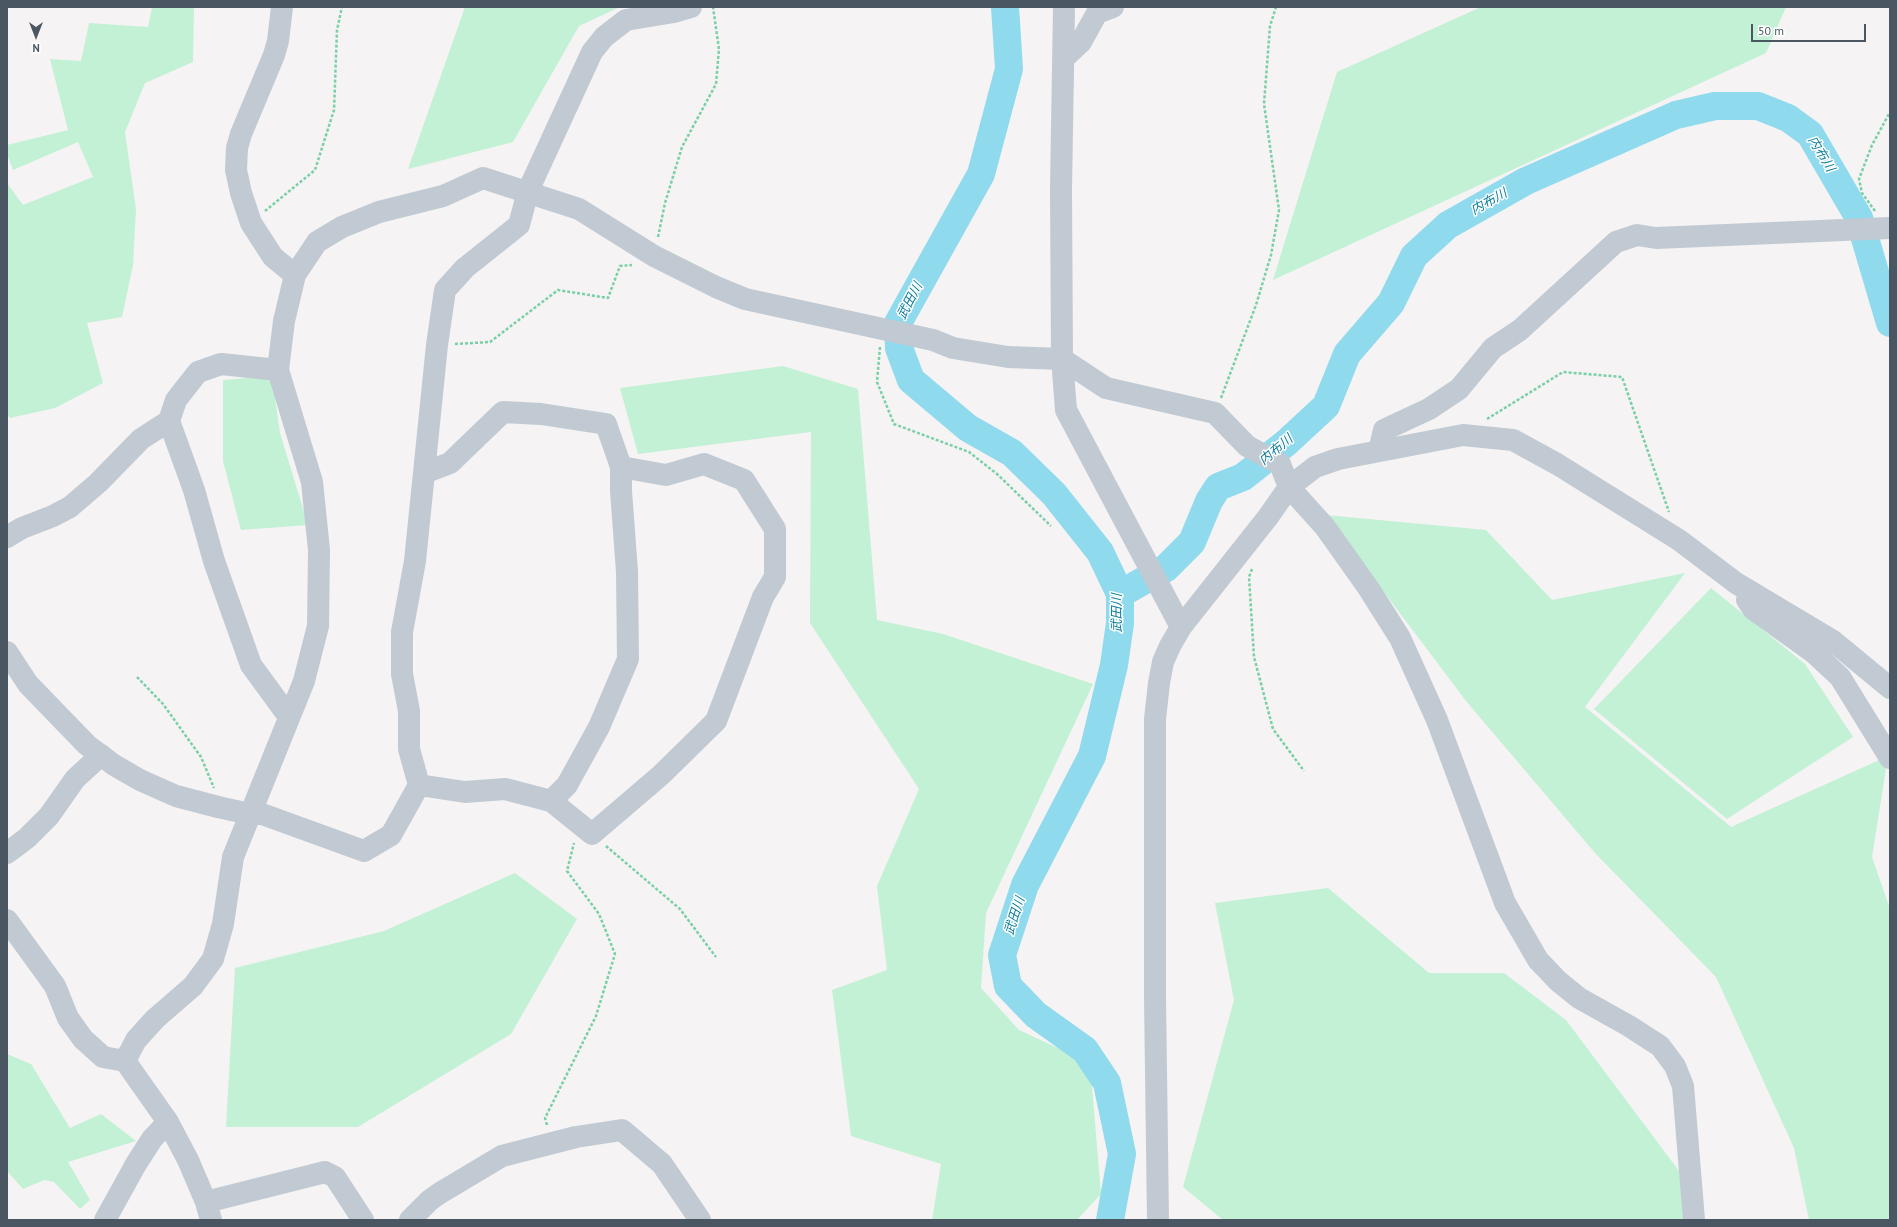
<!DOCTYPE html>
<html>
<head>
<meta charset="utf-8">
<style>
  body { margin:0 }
  #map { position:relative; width:1897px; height:1227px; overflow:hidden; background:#f5f3f3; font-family:"PT Sans",sans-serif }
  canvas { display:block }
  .frame { position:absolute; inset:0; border:8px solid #4a5661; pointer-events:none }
  .north { position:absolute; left:16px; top:16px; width:40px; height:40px; -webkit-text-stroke:3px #fff; paint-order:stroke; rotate:180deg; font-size:11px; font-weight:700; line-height:16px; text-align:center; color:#4a5661 }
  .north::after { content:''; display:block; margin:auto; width:14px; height:18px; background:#4a5661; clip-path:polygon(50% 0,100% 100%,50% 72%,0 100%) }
  .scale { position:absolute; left:1751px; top:24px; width:115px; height:18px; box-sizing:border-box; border:2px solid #4a5661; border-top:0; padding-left:5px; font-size:12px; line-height:14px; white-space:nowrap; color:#4a5661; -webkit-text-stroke:3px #fff; paint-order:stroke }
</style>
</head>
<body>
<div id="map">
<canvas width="1897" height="1227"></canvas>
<div class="frame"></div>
<div class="north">N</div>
<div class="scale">50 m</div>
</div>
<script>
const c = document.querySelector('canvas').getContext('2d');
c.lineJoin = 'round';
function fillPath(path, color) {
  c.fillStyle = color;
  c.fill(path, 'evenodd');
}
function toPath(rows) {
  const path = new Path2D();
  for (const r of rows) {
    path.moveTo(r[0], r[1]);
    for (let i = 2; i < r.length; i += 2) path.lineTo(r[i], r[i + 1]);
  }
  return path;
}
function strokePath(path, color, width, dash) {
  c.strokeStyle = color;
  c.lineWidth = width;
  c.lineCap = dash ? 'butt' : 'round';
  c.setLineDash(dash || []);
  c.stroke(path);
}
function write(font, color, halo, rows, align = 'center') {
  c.font = font + ' "PT Sans","Noto Sans JP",sans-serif';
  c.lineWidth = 3;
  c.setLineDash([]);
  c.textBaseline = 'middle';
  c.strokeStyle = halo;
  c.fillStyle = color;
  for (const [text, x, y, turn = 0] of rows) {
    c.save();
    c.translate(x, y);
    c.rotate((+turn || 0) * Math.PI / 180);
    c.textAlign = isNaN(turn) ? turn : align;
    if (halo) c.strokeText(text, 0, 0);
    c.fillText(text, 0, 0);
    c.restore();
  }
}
fillPath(toPath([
  [152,7,194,7,193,62,145,83,125,132,136,209,133,265,122,317,87,323,103,383,55,408,10,418,7,413,7,183,23,205,93,177,78,142,13,170,7,154,7,145,68,130,50,59,81,61,89,23,148,27],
  [465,7,620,7,579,26,513,142,408,169],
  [1481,7,1786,7,1766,53,1273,280,1337,72],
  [783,366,858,389,877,620,943,634,1093,684,986,913,981,988,1019,1030,1090,1063,1101,1194,1077,1220,932,1220,941,1164,851,1136,832,990,887,970,877,886,919,789,810,623,811,432,638,454,620,388],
  [272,376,280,433,308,525,241,530,223,461,223,380],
  [1326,515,1486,530,1552,600,1685,573,1585,707,1731,827,1888,756,1872,857,1890,909,1890,1220,1809,1220,1794,1148,1716,977,1595,853,1466,701],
  [1711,588,1805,664,1853,737,1727,819,1594,709],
  [515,873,577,919,511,1034,358,1127,226,1127,235,968,384,931],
  [1328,888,1429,973,1504,973,1566,1020,1679,1171,1686,1220,1223,1220,1183,1187,1234,1000,1215,903],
  [7,1054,31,1064,70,1128,101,1114,136,1141,68,1162,90,1200,80,1209,54,1182,44,1180,23,1189,7,1171]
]), '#c3f1d5');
strokePath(toPath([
  [1005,7,1009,69,981,174,898,323,899,348,911,380,968,428,1012,453,1054,494,1100,552,1120,594,1120,623,1114,665,1092,756,1025,885,1002,955,1008,986,1036,1015,1085,1050,1107,1083,1122,1154,1110,1220],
  [1120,594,1166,568,1192,542,1209,501,1218,487,1243,477,1286,443,1326,406,1347,354,1391,303,1414,256,1448,225,1526,181,1676,115,1715,106,1758,106,1788,118,1810,134,1859,218,1890,323]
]), '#90daee', 28);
strokePath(toPath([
  [265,211,315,170,334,110,337,30,342,7],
  [1875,211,1862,193,1859,179,1872,145,1890,112],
  [658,237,665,203,682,147,716,84,719,49,713,7],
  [455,344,490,342,558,290,608,298,620,266,632,265],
  [880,347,877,382,894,424,969,452,997,474,1051,526],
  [1221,398,1256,305,1271,255,1279,210,1264,104,1270,26,1276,7],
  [1487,419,1563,372,1622,377,1669,512],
  [1252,569,1249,577,1254,657,1273,729,1304,771],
  [137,677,163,704,201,757,214,788],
  [606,846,680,909,716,957],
  [547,1125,545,1118,596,1016,615,954,599,914,567,871,574,843]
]), '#7ad0a6', 2.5, [3, 2]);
strokePath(toPath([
  [282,7,278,41,274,55,241,134,237,148,236,170,241,193,251,223,273,257,295,275],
  [1064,7,1061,190,1062,359,1066,410,1181,627],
  [1064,58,1081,42,1097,13,1113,7],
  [169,421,194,490,214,561,251,665,289,717],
  [1379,451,1384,430,1429,409,1459,389,1493,348,1520,330,1616,242,1637,235,1656,238,1890,228],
  [7,537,22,528,53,516,70,507,98,483,141,439,169,421,176,400,198,372,221,364,278,370],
  [1747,600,1753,609,1813,652,1840,677,1890,758],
  [7,652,28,684,87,745,114,765,140,780,176,796,218,807,250,814,262,814,364,851,391,835,419,785,409,749,409,711,402,674,402,632,415,561,437,345,445,290,465,268,519,225,528,191,592,52,604,37,626,20,674,12,691,7],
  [419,785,465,792,505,789,551,801,592,834,661,775,716,721,763,597,775,577,775,529,744,480,704,464,666,475,621,467,606,424,541,414,503,412,450,463,424,473],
  [551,801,567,785,599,727,628,659,627,572,621,491,621,467],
  [7,853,27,838,49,816,75,779,101,755],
  [7,920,55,986,68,1018,83,1039,103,1057,125,1061,168,1122,188,1160,206,1202,211,1220],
  [125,1061,136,1040,155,1019,193,986,213,959,223,924,233,857,304,681,318,626,319,550,312,482,278,370,284,321,295,275,317,242,342,227,379,212,443,196,483,178,579,209,654,256,716,287,745,299,933,340,953,348,1008,357,1062,359,1106,388,1215,413,1247,446,1280,464,1289,487,1325,527,1369,589,1400,638,1437,720,1505,903,1538,960,1558,981,1579,998,1629,1026,1660,1046,1675,1066,1683,1086,1694,1220],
  [206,1202,325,1172,335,1177,363,1220],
  [105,1220,136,1164,152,1139,168,1122],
  [410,1220,430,1200,440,1193,502,1156,576,1137,622,1130,662,1164,700,1220],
  [1158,1220,1155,997,1155,719,1159,683,1163,662,1170,646,1181,627,1268,517,1289,487,1315,467,1338,459,1463,435,1513,440,1557,464,1679,540,1736,583,1833,641,1890,688]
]), '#c1cad2', 22);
write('italic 13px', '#0c7c9b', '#fff', [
  ["内布川",1821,154,59],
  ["内布川",1489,202,-29],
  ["武田川",910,301,-62],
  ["内布川",1276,450,-40],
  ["武田川",1117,613,-90],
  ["武田川",1015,916,-72]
]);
</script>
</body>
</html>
